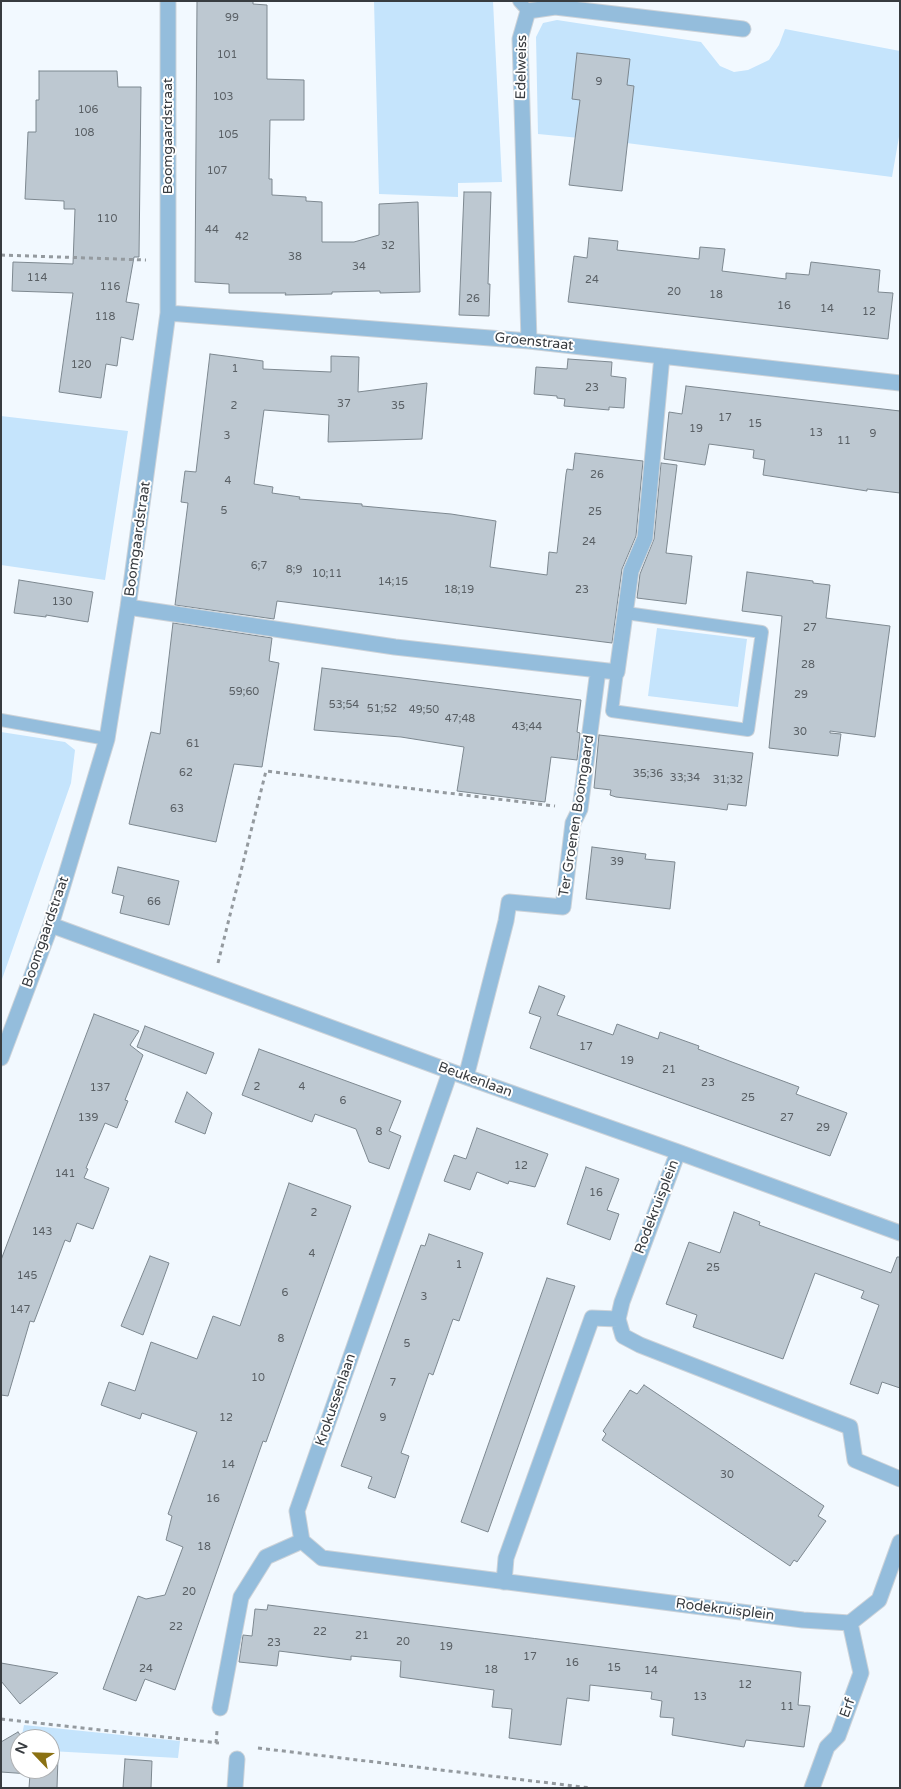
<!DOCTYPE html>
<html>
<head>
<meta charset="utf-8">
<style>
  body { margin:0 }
  #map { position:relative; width:901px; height:1789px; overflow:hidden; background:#f2f9ff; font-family:"Varela Round",sans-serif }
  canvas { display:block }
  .frame { position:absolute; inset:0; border:2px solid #383c40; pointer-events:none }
  .north { position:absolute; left:10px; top:1729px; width:50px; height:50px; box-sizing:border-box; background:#fff; border:1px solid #afb1b3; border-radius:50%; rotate:294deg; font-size:14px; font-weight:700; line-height:20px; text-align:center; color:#383c40 }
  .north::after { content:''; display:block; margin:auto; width:18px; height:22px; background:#8b7113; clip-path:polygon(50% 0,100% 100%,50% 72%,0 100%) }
</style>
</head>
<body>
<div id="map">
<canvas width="901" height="1789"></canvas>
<div class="frame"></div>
<div class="north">N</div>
</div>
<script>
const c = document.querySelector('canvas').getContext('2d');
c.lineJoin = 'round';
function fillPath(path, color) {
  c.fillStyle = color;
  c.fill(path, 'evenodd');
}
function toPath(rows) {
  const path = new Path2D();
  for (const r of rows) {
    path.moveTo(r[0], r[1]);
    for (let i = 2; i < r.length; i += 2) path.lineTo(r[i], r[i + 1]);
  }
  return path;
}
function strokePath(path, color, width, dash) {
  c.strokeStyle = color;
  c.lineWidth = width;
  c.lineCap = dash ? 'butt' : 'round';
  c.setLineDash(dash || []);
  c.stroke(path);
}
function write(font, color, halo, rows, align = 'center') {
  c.font = font + ' "Varela Round",sans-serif';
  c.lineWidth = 4;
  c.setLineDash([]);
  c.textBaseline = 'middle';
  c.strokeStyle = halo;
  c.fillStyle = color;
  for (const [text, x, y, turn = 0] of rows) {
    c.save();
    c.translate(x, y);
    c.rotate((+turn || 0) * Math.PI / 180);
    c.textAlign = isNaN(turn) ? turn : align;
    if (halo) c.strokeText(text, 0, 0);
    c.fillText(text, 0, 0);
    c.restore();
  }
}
fillPath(toPath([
  [374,1,493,1,502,182,458,183,458,197,379,194],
  [557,20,701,42,720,66,734,72,748,70,769,60,779,45,785,29,900,51,900,131,892,177,611,141,538,134,536,37,543,23],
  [1,416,128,431,105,580,1,565],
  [657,628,747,639,738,707,648,696],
  [1,732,65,742,75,750,71,783,1,982],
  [24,1725,180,1741,178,1758,50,1751,50,1739,25,1739,22,1735]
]), '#c5e4fc');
const building = toPath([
  [197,1,253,1,253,4,267,5,267,79,304,80,304,120,270,120,269,179,272,179,272,195,306,197,306,201,322,202,322,242,354,242,379,235,379,204,418,202,420,292,380,293,380,291,332,292,332,294,285,295,286,293,229,293,229,284,195,282,197,1],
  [577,53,630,59,627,85,634,86,622,191,569,185,580,100,572,99,577,53],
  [39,71,117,71,118,87,141,87,139,257,134,257,126,302,139,304,133,340,121,337,117,366,106,364,101,398,59,392,73,293,12,291,13,262,73,264,75,209,64,209,64,201,25,199,28,132,36,132,36,100,39,100,39,71],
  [464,192,491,192,488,284,490,284,489,316,459,315,464,192],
  [589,238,618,241,617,250,699,259,700,247,725,249,722,271,786,279,786,273,809,275,811,262,880,270,878,292,893,293,888,339,568,302,574,256,587,258,589,238],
  [210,354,263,361,263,369,331,372,331,356,359,357,358,392,427,383,422,439,328,442,329,415,264,410,254,484,273,487,272,493,300,497,299,499,362,504,362,506,451,514,496,521,490,567,547,575,549,552,557,553,566,474,567,469,573,470,575,453,643,461,636,536,622,569,612,643,277,601,274,619,175,605,188,503,181,502,183,486,185,471,196,472,210,354],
  [568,359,612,362,611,376,626,378,624,408,609,407,609,410,564,406,565,399,557,398,557,396,534,394,536,367,567,369,568,359],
  [686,386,900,411,900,493,867,489,867,491,763,475,765,460,753,458,754,450,709,444,705,465,664,459,669,412,682,414,686,386],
  [661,463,677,465,666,553,692,556,686,604,637,598,640,574,654,539,661,463],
  [747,572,813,581,813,583,830,585,826,618,890,626,875,737,830,731,830,733,841,734,838,756,769,748,782,616,742,611,747,572],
  [19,580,93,592,88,622,46,615,46,617,14,613,19,580],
  [173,623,272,638,269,661,279,663,262,767,234,764,216,842,129,824,151,732,160,734,173,623],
  [322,668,581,700,577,732,580,733,577,760,551,757,545,802,457,791,464,747,401,737,314,730,322,668],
  [599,735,753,753,746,806,728,804,727,810,713,808,616,797,610,795,611,790,594,788,599,735],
  [592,847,646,854,645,859,675,862,670,909,586,899,592,847],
  [118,867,179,881,169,925,120,913,124,896,112,893,118,867],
  [539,986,565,996,557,1015,613,1035,617,1024,658,1039,660,1032,699,1046,698,1049,732,1062,799,1087,796,1094,847,1113,830,1156,530,1048,541,1017,529,1013,539,986],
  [94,1014,139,1031,130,1045,143,1055,125,1100,128,1101,117,1128,105,1123,86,1168,88,1169,84,1178,109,1188,93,1229,77,1223,70,1242,65,1240,34,1322,30,1321,8,1396,1,1395,1,1260,94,1014],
  [145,1026,214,1053,206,1074,137,1047,145,1026],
  [259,1049,401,1101,389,1131,401,1136,389,1169,369,1162,356,1129,315,1114,312,1122,242,1095,259,1049],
  [187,1092,212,1113,205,1134,175,1122,187,1092],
  [477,1128,548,1154,535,1187,509,1181,508,1184,477,1172,470,1190,444,1181,454,1155,466,1159,477,1128],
  [586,1167,619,1179,607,1210,619,1214,610,1240,567,1224,586,1167],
  [289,1183,351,1206,266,1442,263,1441,175,1690,145,1679,136,1701,103,1689,138,1596,146,1599,165,1595,183,1547,166,1540,172,1516,168,1514,197,1432,142,1413,140,1419,101,1405,109,1382,135,1391,151,1342,197,1359,213,1316,240,1326,289,1183],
  [734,1212,760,1222,759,1225,891,1273,897,1257,900,1257,900,1388,882,1382,878,1394,850,1384,879,1305,861,1298,864,1291,815,1273,783,1359,693,1327,697,1315,666,1304,689,1242,720,1253,734,1212],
  [429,1234,483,1253,459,1321,453,1319,433,1375,429,1373,401,1453,409,1456,395,1498,368,1488,372,1477,341,1466,421,1245,425,1246,429,1234],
  [150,1256,169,1263,143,1335,121,1326,150,1256],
  [547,1278,575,1286,488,1532,461,1522,547,1278],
  [644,1385,824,1506,818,1516,826,1521,797,1562,794,1560,790,1566,602,1440,606,1434,603,1431,630,1390,637,1394,644,1385],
  [268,1605,801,1672,798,1705,810,1706,804,1747,746,1740,744,1747,672,1735,674,1718,660,1717,662,1701,651,1699,652,1692,590,1685,589,1701,567,1698,561,1745,509,1738,512,1709,492,1707,494,1690,400,1677,401,1661,351,1656,351,1660,279,1651,277,1666,239,1662,243,1635,252,1636,255,1609,267,1610,268,1605],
  [1,1663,58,1673,20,1704,1,1681,1,1663],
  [18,1732,23,1739,20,1739,20,1769,50,1769,50,1757,58,1757,57,1788,29,1788,30,1774,1,1772,1,1742,18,1732],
  [125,1759,152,1761,151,1788,123,1788,125,1759]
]);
fillPath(building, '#bdc8d1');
strokePath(building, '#7d8890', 1);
const lane = toPath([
  [519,1,528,11],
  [617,672,612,711,748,730,762,632,626,613],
  [1,720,107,739]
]);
const street = toPath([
  [168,313,529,341,900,383],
  [529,341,520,39,528,11,555,7,743,29],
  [128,607,395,647,617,672,631,571,645,538,662,356],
  [51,925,466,1077,678,1152,900,1233],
  [1,1058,51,925,107,739,128,607,168,313,168,1],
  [466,1077,506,921,509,902,563,907,573,823,580,809,598,670],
  [678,1152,622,1302,618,1319,623,1336,640,1345,850,1427,855,1460,900,1479],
  [302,1541,322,1558,803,1620,850,1623,879,1600,900,1542],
  [302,1541,297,1511,450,1072],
  [504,1582,506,1558,592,1318,618,1319],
  [220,1708,241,1597,266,1557,302,1541],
  [235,1788,237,1759],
  [812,1788,827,1747,838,1736,861,1673,850,1623]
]);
strokePath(lane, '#cdd3d9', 14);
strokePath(street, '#cdd3d9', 17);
strokePath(toPath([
  [1,255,146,260],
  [218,963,266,771,555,806],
  [1,1719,219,1743],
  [216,1743,217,1731],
  [258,1748,591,1788]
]), '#949a9f', 3, [4, 4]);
strokePath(lane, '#94bddc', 12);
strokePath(street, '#94bddc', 15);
write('11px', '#595f64', null, [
  ["99",232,18],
  ["101",227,55],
  ["9",599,82],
  ["103",223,97],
  ["106",88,110],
  ["108",84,133],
  ["105",228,135],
  ["107",217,171],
  ["110",107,219],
  ["44",212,230],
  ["42",242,237],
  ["32",388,246],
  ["38",295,257],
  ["34",359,267],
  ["114",37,278],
  ["24",592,280],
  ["116",110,287],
  ["20",674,292],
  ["18",716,295],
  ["26",473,299],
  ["16",784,306],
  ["14",827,309],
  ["12",869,312],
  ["118",105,317],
  ["120",81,365],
  ["1",235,369],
  ["23",592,388],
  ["37",344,404],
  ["2",234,406],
  ["35",398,406],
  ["17",725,418],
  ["15",755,424],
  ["19",696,429],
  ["13",816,433],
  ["9",873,434],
  ["3",227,436],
  ["11",844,441],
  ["26",597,475],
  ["4",228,481],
  ["5",224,511],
  ["25",595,512],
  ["24",589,542],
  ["6;7",259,566],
  ["8;9",294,570],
  ["10;11",327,574],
  ["14;15",393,582],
  ["18;19",459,590],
  ["23",582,590],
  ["130",62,602],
  ["27",810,628],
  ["28",808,665],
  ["59;60",244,692],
  ["29",801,695],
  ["53;54",344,705],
  ["51;52",382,709],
  ["49;50",424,710],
  ["47;48",460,719],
  ["43;44",527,727],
  ["30",800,732],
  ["61",193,744],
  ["62",186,773],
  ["35;36",648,774],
  ["33;34",685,778],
  ["31;32",728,780],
  ["63",177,809],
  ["39",617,862],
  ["66",154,902],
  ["17",586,1047],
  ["19",627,1061],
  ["21",669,1070],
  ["23",708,1083],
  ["2",257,1087],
  ["4",302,1087],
  ["137",100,1088],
  ["25",748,1098],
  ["6",343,1101],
  ["139",88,1118],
  ["27",787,1118],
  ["29",823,1128],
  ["8",379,1132],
  ["12",521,1166],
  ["141",65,1174],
  ["16",596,1193],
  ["2",314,1213],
  ["143",42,1232],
  ["4",312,1254],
  ["1",459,1265],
  ["25",713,1268],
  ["145",27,1276],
  ["6",285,1293],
  ["3",424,1297],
  ["147",20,1310],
  ["8",281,1339],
  ["5",407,1344],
  ["10",258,1378],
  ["7",393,1383],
  ["12",226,1418],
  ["9",383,1418],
  ["14",228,1465],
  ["30",727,1475],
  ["16",213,1499],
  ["18",204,1547],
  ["20",189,1592],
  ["22",176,1627],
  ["22",320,1632],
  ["21",362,1636],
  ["20",403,1642],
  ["23",274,1643],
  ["19",446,1647],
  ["17",530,1657],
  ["16",572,1663],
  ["15",614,1668],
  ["24",146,1669],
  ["18",491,1670],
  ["14",651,1671],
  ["12",745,1685],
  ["13",700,1697],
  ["11",787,1707]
]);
write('14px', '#383c40', '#fff', [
  ["Edelweiss",522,67,-89],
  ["Boomgaardstraat",168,136,-90],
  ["Groenstraat",534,342,6],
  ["Boomgaardstraat",138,539,-82],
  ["Ter Groenen Boomgaard",577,816,-81],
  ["Boomgaardstraat",46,932,-71],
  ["Beukenlaan",475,1080,20],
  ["Rodekruisplein",657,1207,-69],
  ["Krokussenlaan",336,1400,-71],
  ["Rodekruisplein",725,1610,7],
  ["Erf",848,1708,-70]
]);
</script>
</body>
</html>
